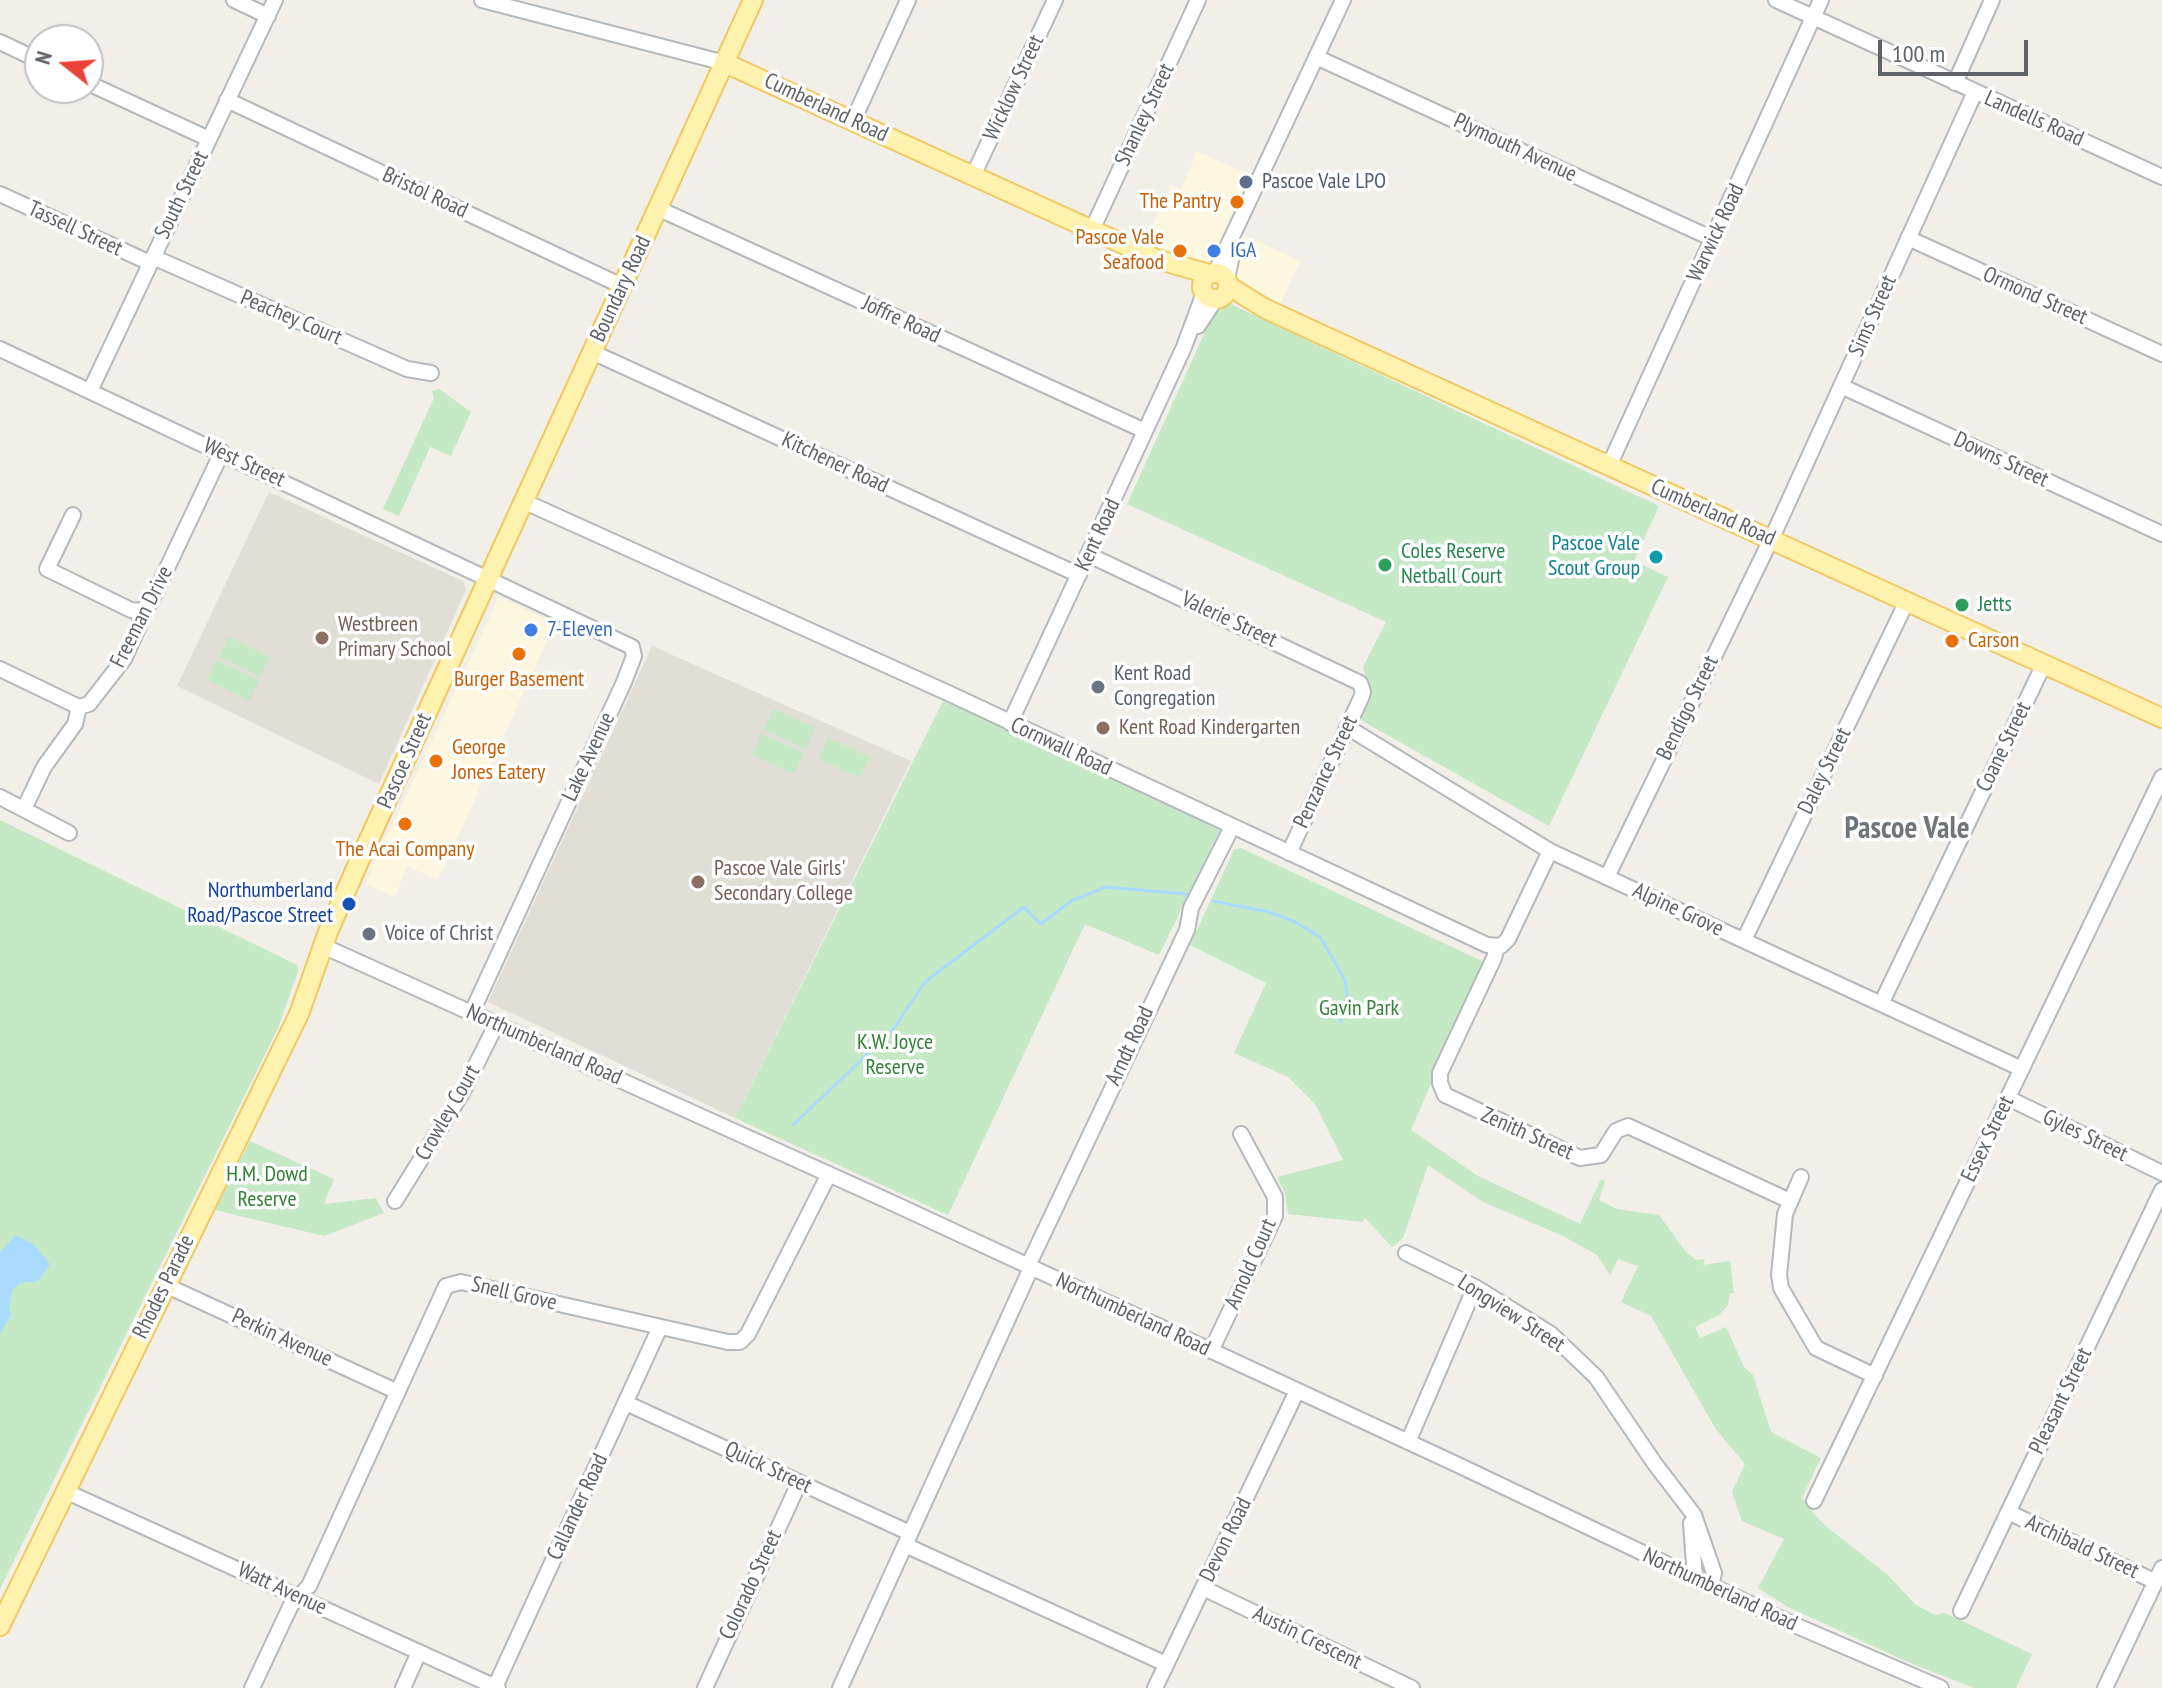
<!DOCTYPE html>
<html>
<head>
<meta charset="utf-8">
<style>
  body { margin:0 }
  #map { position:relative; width:2162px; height:1688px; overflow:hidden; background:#f1efe8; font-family:"PT Sans Narrow",sans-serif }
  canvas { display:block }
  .north { position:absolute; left:24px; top:24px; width:80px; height:80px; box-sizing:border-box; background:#fff; border:2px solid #bfc1c3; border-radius:50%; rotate:287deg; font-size:22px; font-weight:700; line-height:32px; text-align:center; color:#5f6368 }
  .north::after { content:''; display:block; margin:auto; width:28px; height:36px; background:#ea4335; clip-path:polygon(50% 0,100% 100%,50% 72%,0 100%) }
  .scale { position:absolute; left:1878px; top:40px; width:150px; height:36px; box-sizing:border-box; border:4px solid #5f6368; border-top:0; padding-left:10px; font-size:24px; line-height:28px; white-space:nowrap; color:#5f6368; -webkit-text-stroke:6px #fff; paint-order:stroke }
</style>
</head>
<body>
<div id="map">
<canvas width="2162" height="1688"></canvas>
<div class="north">N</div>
<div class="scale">100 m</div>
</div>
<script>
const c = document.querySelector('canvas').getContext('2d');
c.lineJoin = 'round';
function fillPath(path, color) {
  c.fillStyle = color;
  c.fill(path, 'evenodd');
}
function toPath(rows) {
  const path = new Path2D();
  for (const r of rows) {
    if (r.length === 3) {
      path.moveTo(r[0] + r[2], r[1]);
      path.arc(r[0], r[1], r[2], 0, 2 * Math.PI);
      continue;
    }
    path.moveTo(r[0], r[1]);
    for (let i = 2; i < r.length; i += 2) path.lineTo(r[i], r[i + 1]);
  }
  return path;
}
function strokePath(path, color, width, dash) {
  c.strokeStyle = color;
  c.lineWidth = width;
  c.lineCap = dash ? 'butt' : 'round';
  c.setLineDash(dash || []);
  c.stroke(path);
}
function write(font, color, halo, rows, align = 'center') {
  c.font = font + ' "PT Sans Narrow",sans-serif';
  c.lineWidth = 7;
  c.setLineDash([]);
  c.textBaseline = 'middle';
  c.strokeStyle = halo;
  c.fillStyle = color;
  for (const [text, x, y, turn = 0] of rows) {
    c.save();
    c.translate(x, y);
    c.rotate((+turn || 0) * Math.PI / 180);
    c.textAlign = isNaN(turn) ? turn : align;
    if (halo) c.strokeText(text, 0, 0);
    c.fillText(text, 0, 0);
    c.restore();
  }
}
fillPath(toPath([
  [1197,152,1254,176,1233,230,1300,261,1280,304,1144,244,1171,185,1181,190],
  [499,597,555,623,438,880,407,866,395,897,365,884]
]), '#fef7e0');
fillPath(toPath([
  [269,492,463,581,466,590,379,784,177,686],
  [652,646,911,761,735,1118,488,1002]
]), '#e1ded6');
fillPath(toPath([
  [1220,299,1659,506,1634,561,1668,577,1549,826,1359,719,1370,689,1363,667,1386,622,1127,504],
  [439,389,471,412,451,456,430,447,399,516,383,509,434,398,432,391],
  [229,637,270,657,260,677,219,657],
  [217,660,259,680,249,701,207,680],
  [944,699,1220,830,1159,955,1085,924,948,1215,735,1118],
  [774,709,815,728,805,749,764,730],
  [762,734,804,753,794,774,752,755],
  [828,738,870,757,860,778,819,759],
  [0,820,297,965,298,971,278,1028,0,1589],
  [1241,848,1484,962,1411,1130,1478,1176,1580,1224,1601,1179,1605,1181,1599,1200,1617,1209,1659,1215,1686,1252,1696,1260,1705,1259,1703,1265,1730,1261,1734,1293,1730,1293,1728,1305,1719,1315,1695,1327,1700,1338,1726,1327,1744,1367,1753,1375,1771,1432,1821,1458,1802,1498,1822,1523,1888,1575,1916,1605,1935,1615,1945,1613,2032,1654,2016,1688,1974,1688,1910,1663,1788,1607,1758,1588,1784,1539,1742,1521,1732,1492,1745,1464,1715,1428,1651,1316,1621,1302,1638,1266,1618,1259,1610,1275,1597,1255,1563,1236,1483,1202,1428,1165,1403,1238,1392,1247,1365,1218,1363,1222,1288,1214,1285,1193,1277,1177,1343,1160,1315,1104,1288,1077,1234,1053,1266,983,1190,945,1234,850],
  [250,1141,334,1179,324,1204,376,1198,384,1213,324,1236,215,1210]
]), '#c5e8c5');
fillPath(toPath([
  [16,1235,33,1244,50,1264,38,1281,20,1283,12,1290,9,1306,11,1315,0,1334,0,1252]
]), '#aadaff');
strokePath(toPath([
  [1213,901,1269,912,1295,922,1320,937,1345,980,1348,1003,1340,1022],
  [793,1125,892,1031,925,982,1024,907,1041,924,1071,901,1106,887,1186,894]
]), '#aadaff', 3);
const minor = toPath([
  [234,0,268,16],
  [482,0,725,63],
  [1776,0,2162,177],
  [0,42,40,61],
  [1316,57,1713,239],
  [88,83,209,139],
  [1955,83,1992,0],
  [227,100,622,286],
  [853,121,908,0],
  [973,176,1055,0],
  [0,194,150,263],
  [657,208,1145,431],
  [1092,230,1198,0],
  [1908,238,2162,354],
  [153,257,407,369,431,373],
  [1215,273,1343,0],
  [1227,279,1234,246],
  [1198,326,1215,300],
  [0,349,632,647,634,656,624,682,472,1012],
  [592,352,1079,575],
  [1841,386,2162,534],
  [90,391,275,0],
  [1609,466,1821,0],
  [523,501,948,693,1487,945,1501,946,1508,939,1550,851],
  [73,515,47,569,131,610,141,611],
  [1089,555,1360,683,1363,692,1361,698,1289,853],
  [0,669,79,707],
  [1010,723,1184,347,1204,293],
  [1347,727,1550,851,2022,1069],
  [0,797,69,833],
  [24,809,44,767,75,724,79,707,89,704,124,659,139,626,141,611,151,602,222,452],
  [1607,877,1776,529,1975,92],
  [1744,940,1907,601],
  [323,946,886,1200,1456,1464,1790,1623,1941,1688],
  [1497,947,1494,958,1440,1073,1440,1083,1445,1095,1580,1158,1601,1155,1616,1131,1628,1126,1790,1201],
  [1881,1004,2044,664],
  [2008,1098,2162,1173],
  [1801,1177,1785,1214,1779,1275,1781,1288,1816,1348,1875,1376],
  [395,1201,462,1093,497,1023],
  [1406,1253,1475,1287,1551,1334,1596,1377,1655,1464,1694,1515,1714,1573,1711,1586],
  [1028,1266,1187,930,1191,908,1232,827],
  [165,1285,398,1392],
  [1211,1351,1275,1216,1275,1197,1241,1134],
  [626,1403,910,1533],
  [1408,1442,1475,1287],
  [65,1491,498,1688],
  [1814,1501,2162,777],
  [2008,1512,2156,1582],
  [1691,1523,1695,1579],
  [905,1545,1166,1664],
  [1203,1588,1412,1688],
  [1961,1611,2162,1190],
  [495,1687,660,1327],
  [252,1688,291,1605,309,1586,446,1286,461,1282,728,1342,740,1342,748,1334,829,1174],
  [403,1688,419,1652],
  [705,1688,799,1483],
  [840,1688,1031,1268],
  [1155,1688,1297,1391],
  [2105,1688,2162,1568]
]);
const major = toPath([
  [725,63,1156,259,1209,274],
  [1215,286,13],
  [1229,286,1264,308,1318,333,2162,718],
  [0,1626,299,1014,328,932,361,857,753,0]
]);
strokePath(minor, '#b5b8bc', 18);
strokePath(major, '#f2c960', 22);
strokePath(minor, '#fff', 14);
strokePath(major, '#fff2af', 18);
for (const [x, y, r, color] of [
  [1246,182,8,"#5c6f8a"],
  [1237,202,8,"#e8710a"],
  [1180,251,8,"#e8710a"],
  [1214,251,8,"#3f7fe0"],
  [1656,557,8,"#0f9aa8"],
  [1385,565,8,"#2e9e5b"],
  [1962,605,8,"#2e9e5b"],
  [531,630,8,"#3f7fe0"],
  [322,638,8,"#8d6e63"],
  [1952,641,8,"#e8710a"],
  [519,654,8,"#e8710a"],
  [1098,687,8,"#6b7280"],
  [1103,728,8,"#8d6e63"],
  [436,761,8,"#e8710a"],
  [405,824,8,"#e8710a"],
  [698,882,8,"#8d6e63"],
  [349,904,8,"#1a4fb4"],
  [369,934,8,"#6b7280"]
]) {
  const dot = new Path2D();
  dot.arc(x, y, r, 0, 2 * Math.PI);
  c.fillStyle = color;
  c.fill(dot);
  strokePath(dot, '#fff', 3);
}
write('22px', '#5f6368', '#fff', [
  ["Wicklow Street",1014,88,-65],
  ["Cumberland Road",826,108,25],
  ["Shanley Street",1145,115,-65],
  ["Landells Road",2034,119,24],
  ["Plymouth Avenue",1515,148,25],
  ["Bristol Road",425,193,25],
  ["South Street",182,195,-64],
  ["Tassell Street",75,229,25],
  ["Warwick Road",1716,233,-65],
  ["Boundary Road",621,289,-65],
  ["Ormond Street",2035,296,24],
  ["Sims Street",1873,316,-66],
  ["Peachey Court",291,318,23],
  ["Joffre Road",901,320,25],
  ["Downs Street",2001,460,25],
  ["West Street",244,463,25],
  ["Kitchener Road",835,463,25],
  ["Cumberland Road",1713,513,24],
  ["Kent Road",1098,535,-65],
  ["Freeman Drive",142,617,-63],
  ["Valerie Street",1229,620,25],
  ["Bendigo Street",1688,708,-64],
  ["Cornwall Road",1061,747,25],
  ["Coane Street",2004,747,-64],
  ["Lake Avenue",589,757,-65],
  ["Pascoe Street",405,761,-66],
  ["Daley Street",1825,771,-64],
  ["Penzance Street",1326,772,-65],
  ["Alpine Grove",1678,910,25],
  ["Northumberland Road",544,1045,24],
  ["Arndt Road",1130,1046,-65],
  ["Crowley Court",448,1113,-60],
  ["Zenith Street",1527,1134,24],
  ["Gyles Street",2085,1136,26],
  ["Essex Street",1988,1139,-64],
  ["Arnold Court",1251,1264,-66],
  ["Rhodes Parade",164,1287,-64],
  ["Snell Grove",514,1294,13],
  ["Longview Street",1511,1314,33],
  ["Northumberland Road",1133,1315,25],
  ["Perkin Avenue",282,1338,25],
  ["Pleasant Street",2061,1401,-64],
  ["Quick Street",768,1468,25],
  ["Callander Road",578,1507,-65],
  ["Devon Road",1226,1540,-64],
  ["Archibald Street",2082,1547,25],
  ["Colorado Street",751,1585,-65],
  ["Watt Avenue",282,1589,25],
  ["Northumberland Road",1720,1590,25],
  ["Austin Crescent",1307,1638,26]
]);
write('22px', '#4e5e75', '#fff', [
  ["Pascoe Vale LPO",1262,182]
], 'left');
write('22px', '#c56008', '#fff', [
  ["The Pantry",1221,202],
  ["Pascoe Vale",1164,238],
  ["Seafood",1164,263],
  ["Carson",1968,641,"left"],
  ["Burger Basement",519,680,"center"],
  ["George",452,748,"left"],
  ["Jones Eatery",452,773,"left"],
  ["The Acai Company",405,850,"center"]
], 'right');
write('22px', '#366cbe', '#fff', [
  ["IGA",1230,251],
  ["7-Eleven",547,630]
], 'left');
write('22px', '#0d838f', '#fff', [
  ["Pascoe Vale",1640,544],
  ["Scout Group",1640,569]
], 'right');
write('22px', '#27864d', '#fff', [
  ["Coles Reserve",1401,552],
  ["Netball Court",1401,577],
  ["Jetts",1978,605]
], 'left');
write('22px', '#785e54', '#fff', [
  ["Westbreen",338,625],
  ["Primary School",338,650],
  ["Kent Road Kindergarten",1119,728],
  ["Pascoe Vale Girls'",714,869],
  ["Secondary College",714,894]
], 'left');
write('22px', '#5b616d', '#fff', [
  ["Kent Road",1114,674],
  ["Congregation",1114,699],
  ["Voice of Christ",385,934]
], 'left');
write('22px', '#164399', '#fff', [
  ["Northumberland",333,891],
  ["Road/Pascoe Street",333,916]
], 'right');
write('22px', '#348238', '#fff', [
  ["Gavin Park",1359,1009],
  ["K.W. Joyce",895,1043],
  ["Reserve",895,1068],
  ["H.M. Dowd",267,1175],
  ["Reserve",267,1200]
]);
write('bold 30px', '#70757a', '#fff', [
  ["Pascoe Vale",1907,829]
]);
</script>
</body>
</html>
